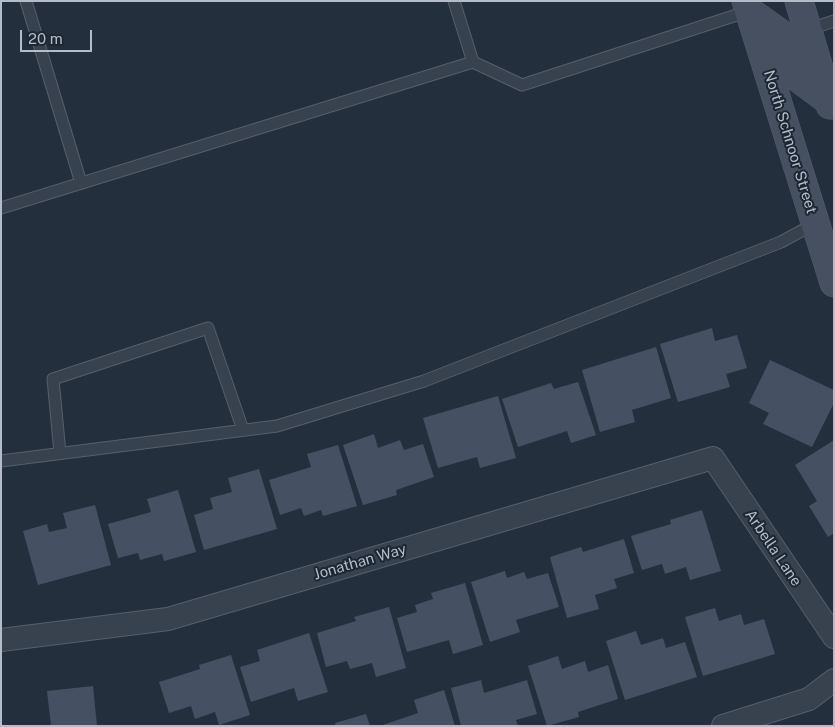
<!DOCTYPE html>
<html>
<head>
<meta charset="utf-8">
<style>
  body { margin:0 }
  #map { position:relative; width:835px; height:727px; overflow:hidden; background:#242f3e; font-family:"Public Sans",sans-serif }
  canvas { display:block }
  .frame { position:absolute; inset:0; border:2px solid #b4bcc9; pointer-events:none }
  .scale { position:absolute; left:20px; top:30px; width:72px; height:22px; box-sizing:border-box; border:2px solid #b4bcc9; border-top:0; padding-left:6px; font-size:15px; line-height:18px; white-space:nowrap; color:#b4bcc9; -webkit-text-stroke:4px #1d2633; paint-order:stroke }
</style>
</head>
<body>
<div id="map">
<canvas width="835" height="727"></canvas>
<div class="frame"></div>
<div class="scale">20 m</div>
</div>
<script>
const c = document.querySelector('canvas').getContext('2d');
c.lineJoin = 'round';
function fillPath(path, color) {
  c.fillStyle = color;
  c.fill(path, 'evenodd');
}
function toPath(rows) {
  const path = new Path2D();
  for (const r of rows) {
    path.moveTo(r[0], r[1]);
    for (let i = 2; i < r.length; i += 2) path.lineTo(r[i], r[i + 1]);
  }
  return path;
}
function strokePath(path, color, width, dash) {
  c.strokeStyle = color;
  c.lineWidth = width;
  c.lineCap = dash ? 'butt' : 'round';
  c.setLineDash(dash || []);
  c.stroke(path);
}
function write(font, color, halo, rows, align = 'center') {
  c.font = font + ' "Public Sans",sans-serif';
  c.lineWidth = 4;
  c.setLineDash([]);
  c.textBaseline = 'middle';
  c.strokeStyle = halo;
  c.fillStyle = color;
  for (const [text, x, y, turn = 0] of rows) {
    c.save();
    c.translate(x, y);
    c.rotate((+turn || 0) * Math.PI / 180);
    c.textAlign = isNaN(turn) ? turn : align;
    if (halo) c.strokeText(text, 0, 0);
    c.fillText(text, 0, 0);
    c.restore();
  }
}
fillPath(toPath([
  [712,328,715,341,737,335,747,368,726,374,730,387,678,402,660,344],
  [656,347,671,398,632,410,635,422,600,432,582,370],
  [770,360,834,390,834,403,812,447,763,424,769,413,749,403],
  [578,382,596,435,571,443,567,431,518,447,502,399,551,383,554,389],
  [498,396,516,458,480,468,477,457,438,468,423,418],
  [374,434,378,448,400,440,404,450,423,444,434,477,396,490,397,495,363,505,343,445],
  [834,440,834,533,828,537,809,506,817,501,795,465],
  [338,445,357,506,323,516,321,510,304,516,301,508,280,515,269,480,311,467,307,454],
  [259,469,277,529,204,550,194,515,213,509,210,498,232,492,228,478],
  [178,490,196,552,164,561,162,554,140,560,138,553,118,558,108,524,151,512,147,499],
  [95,505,111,565,38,585,23,531,47,524,49,532,67,528,63,513],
  [702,510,721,571,690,580,686,567,665,574,662,564,642,570,631,536,671,524,670,520],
  [624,539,634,573,614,579,617,588,595,595,599,609,567,618,550,557,581,547,583,552],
  [505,571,507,578,524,572,527,579,548,573,559,607,516,620,520,632,490,642,471,582],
  [465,583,483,645,453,654,449,640,407,652,397,618,417,612,415,605,433,599,431,593],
  [389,607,406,668,376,677,372,663,350,669,347,661,326,667,317,633,356,621,354,617],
  [715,608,719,621,741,614,744,625,764,619,775,654,703,676,685,617],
  [636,631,641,645,663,638,666,648,685,642,697,677,625,700,606,641],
  [309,633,328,692,298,701,294,688,251,702,240,667,260,661,257,650],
  [231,655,250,715,219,725,215,712,195,719,191,706,169,713,159,682,200,669,199,665],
  [558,656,562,669,585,661,588,672,608,665,618,699,578,712,579,717,547,726,528,666],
  [481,680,484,693,527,680,537,714,516,720,518,726,461,726,451,688],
  [93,686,97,726,51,726,47,691],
  [444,690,455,726,380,726,418,713,414,700],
  [366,714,370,726,336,726,335,723]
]), '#455162');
const lane = toPath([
  [26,1,81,183],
  [454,1,473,62],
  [807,30,834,21],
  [1,208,473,62,522,85,749,11],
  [60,453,53,379,208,328,243,430],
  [1,461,277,426,424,381,781,242,816,223]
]);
const street = toPath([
  [1,640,168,619,713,458,834,637],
  [723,726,809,699,834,680]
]);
const secondary = toPath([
  [746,1,834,283],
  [799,1,830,105],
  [749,11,783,35,798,78,830,102]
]);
strokePath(lane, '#565f6c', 13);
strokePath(street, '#565f6c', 24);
strokePath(secondary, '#565f6c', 29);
strokePath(lane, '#38414e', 11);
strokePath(street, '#38414e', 22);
strokePath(secondary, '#465061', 28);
write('15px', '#b4bcc9', '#1d2633', [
  ["North Schnoor Street",790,142,73],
  ["Arbella Lane",773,548,56],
  ["Jonathan Way",360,562,-16]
]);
</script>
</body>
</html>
